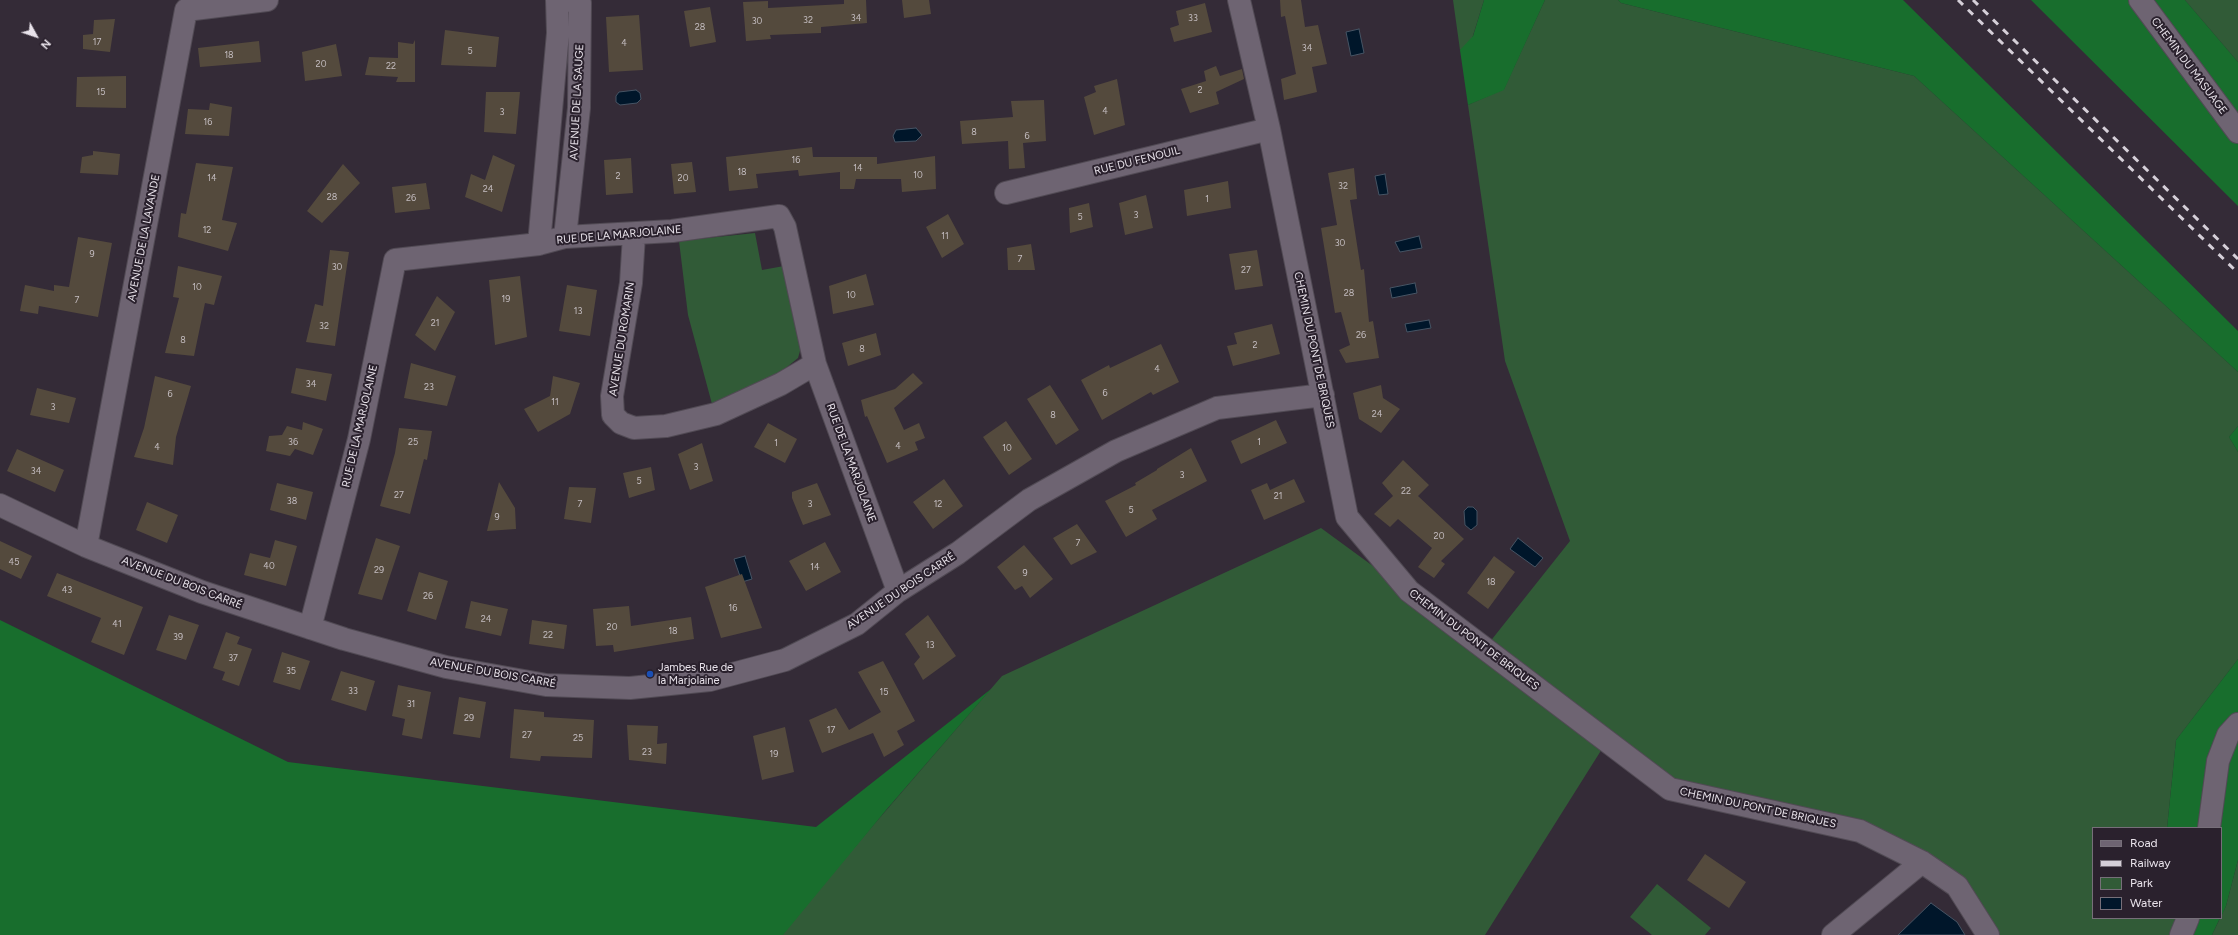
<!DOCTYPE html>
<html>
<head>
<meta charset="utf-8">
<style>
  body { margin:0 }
  #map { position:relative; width:2238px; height:935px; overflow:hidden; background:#342b37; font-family:Figtree,sans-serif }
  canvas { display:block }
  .legend { position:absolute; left:2092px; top:827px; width:130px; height:92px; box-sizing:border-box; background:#2a212d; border:1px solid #766f79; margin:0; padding:5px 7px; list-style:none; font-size:12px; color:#e9e3eb }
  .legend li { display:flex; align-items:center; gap:8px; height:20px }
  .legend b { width:20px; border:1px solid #766f79 }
  .north { position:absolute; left:16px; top:16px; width:40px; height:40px; -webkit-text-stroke:3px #2a212d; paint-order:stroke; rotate:130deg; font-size:11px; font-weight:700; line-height:16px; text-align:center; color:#e9e3eb }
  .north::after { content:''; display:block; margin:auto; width:14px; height:18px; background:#e9e3eb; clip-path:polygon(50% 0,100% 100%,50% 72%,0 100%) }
</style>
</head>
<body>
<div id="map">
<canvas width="2238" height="935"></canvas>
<ul class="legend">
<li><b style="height:5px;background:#6e6472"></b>Road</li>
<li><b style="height:5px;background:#d5cfd8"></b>Railway</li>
<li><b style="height:11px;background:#315b37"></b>Park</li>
<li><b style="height:11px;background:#00162a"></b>Water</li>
</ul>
<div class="north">N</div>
</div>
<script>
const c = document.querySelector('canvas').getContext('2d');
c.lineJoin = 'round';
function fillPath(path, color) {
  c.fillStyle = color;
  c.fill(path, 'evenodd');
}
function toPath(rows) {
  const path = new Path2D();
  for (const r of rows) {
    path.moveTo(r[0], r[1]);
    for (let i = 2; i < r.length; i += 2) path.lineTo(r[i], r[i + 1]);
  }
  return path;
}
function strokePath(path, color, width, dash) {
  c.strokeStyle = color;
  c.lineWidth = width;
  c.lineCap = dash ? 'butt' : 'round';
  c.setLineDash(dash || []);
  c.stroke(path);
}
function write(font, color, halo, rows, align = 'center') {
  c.font = font + ' Figtree,sans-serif';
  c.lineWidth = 4;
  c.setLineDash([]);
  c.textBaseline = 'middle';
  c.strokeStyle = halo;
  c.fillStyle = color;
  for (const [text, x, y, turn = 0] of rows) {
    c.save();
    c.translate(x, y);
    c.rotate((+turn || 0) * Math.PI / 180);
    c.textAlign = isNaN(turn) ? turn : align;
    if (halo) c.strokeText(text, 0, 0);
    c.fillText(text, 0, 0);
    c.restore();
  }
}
fillPath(toPath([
  [1453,0,1484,0,1470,45,1460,50],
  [1545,0,1618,0,1621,3,1914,76,2238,372,2238,426,2229,437,2238,452,2238,659,2176,740,2167,828,2093,828,2093,918,2174,918,2178,935,1988,935,1957,886,1860,831,1670,789,1607,741,1485,935,781,935,815,893,1002,676,1321,528,1485,648,1570,541,1505,361,1468,105,1504,89],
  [2185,0,2238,0,2238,62],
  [755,233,762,270,784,266,800,342,800,351,798,358,776,376,712,404,688,315,679,241],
  [2238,860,2238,935,2212,935,2226,906],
  [1657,884,1711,928,1705,935,1652,935,1630,917]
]), '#315b37');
fillPath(toPath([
  [1484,0,1545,0,1504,90,1468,105,1460,50,1473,36],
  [1618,0,1903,0,2238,331,2238,372,1914,76,1621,3],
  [2031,0,2185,0,2238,62,2238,206],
  [2238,426,2238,452,2229,437],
  [0,620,288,762,816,827,991,689,887,809,783,935,0,935],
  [2238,659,2238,860,2226,906,2221,917,2221,828,2167,828,2176,740],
  [2174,918,2220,918,2212,935,2178,935]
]), '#186e2d');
const water = toPath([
  [1359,29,1364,53,1351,56,1346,32,1359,29],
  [636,90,640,93,641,99,637,103,620,105,616,102,616,96,619,92,636,90],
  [916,128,922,135,916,141,895,142,893,136,896,130,916,128],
  [1385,174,1388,194,1379,195,1375,176,1385,174],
  [1419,236,1422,248,1400,252,1395,242,1419,236],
  [1415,283,1417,293,1392,298,1390,288,1415,283],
  [1429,320,1431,328,1407,332,1405,324,1429,320],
  [1468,507,1473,507,1477,511,1477,525,1471,530,1465,525,1464,511,1468,507],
  [1518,538,1543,558,1535,567,1510,549,1518,538],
  [745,556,752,579,742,582,734,559,745,556],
  [1931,903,1957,922,1965,935,1898,935,1931,903]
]);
fillPath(water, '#00162a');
strokePath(water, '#465464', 1);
fillPath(toPath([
  [844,0,866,0,867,23,821,27,821,33,770,35,771,39,746,41,743,2,768,1,768,8,844,4],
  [902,0,929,0,931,14,904,18],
  [1280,0,1301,0,1305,27,1318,25,1327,64,1312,67,1317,92,1284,100,1281,79,1296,74,1285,16,1281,17],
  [1205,3,1212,32,1174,42,1170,28,1179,25,1176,11],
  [710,7,716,42,690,47,684,11],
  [639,15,643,70,609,72,606,17],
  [115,19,110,52,83,49,83,35,93,34,94,20],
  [445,30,499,37,496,67,441,65],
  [415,40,415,82,396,82,398,77,365,75,369,57,398,58,398,42,413,44],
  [259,41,261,62,200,67,198,48],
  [336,44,342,76,305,81,302,52],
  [1216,66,1220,76,1242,69,1244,79,1216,92,1219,104,1190,113,1181,89,1206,81,1204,71],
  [126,76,126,108,76,107,77,77],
  [1117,79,1125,125,1094,135,1084,97,1096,92,1094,86],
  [486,92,520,92,516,134,484,132],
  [1044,100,1046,141,1023,143,1025,168,1009,169,1008,141,962,144,960,121,1013,117,1011,101],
  [210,103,232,107,229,136,185,134,188,109,209,110],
  [812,147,813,157,877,157,877,164,935,156,936,189,902,192,901,179,856,179,854,189,840,189,840,172,799,176,798,170,756,174,758,188,729,191,726,157],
  [93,151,120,154,118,175,80,173,82,157,93,155],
  [493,155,515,165,502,212,465,197,471,174,485,180],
  [631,158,633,193,606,195,604,160],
  [692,162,696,192,674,194,671,164],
  [196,163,233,167,222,220,237,223,228,251,178,237,181,213,186,214],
  [343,164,360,183,322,223,307,211],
  [1354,168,1357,199,1350,200,1361,270,1364,269,1369,322,1373,321,1379,358,1346,363,1339,350,1350,345,1341,312,1335,313,1321,228,1337,225,1328,173],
  [1228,181,1231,208,1187,216,1184,190],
  [426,183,430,209,395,213,392,187],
  [1146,195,1153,228,1125,235,1119,203],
  [1089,203,1093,227,1070,233,1069,208],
  [948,214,964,244,942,258,926,227],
  [78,237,112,243,98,317,39,306,38,314,20,311,25,285,54,291,54,285,69,287],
  [1031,244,1035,270,1008,270,1007,248],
  [330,250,349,252,335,346,306,342,315,304,323,306],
  [1257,250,1263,286,1235,290,1229,254],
  [178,266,222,276,214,305,205,303,194,356,165,353,179,298,173,297],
  [866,274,874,305,833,314,829,286],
  [520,276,527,337,495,345,489,280],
  [567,285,597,290,590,336,559,331],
  [437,296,455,312,435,351,415,335],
  [1272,324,1280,354,1233,366,1227,346,1237,344,1234,333],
  [876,333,881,355,848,366,842,343],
  [1161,344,1179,382,1153,395,1151,392,1102,420,1081,380,1109,365,1110,368],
  [411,363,456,376,447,406,404,398],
  [296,368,332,374,326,401,291,393],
  [913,373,923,383,894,408,904,430,919,423,925,438,915,442,918,450,887,463,867,416,865,417,861,400,895,389],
  [155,376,191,386,176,437,173,465,134,457,144,428],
  [553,376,580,383,570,414,538,432,524,409,550,396],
  [1050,385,1079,430,1056,445,1027,399],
  [1381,385,1383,398,1400,409,1381,433,1359,419,1353,393],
  [37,388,76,398,69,423,30,415],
  [1276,420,1287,443,1241,464,1231,441],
  [1006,421,1032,459,1009,475,983,437],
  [303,422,323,429,313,455,295,449,290,456,266,451,269,436,282,435,287,426,302,430],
  [768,423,797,439,785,463,754,447],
  [399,428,432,431,427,460,424,459,410,514,380,506,395,453],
  [702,443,713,481,690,490,678,454],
  [1191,448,1207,481,1152,510,1157,519,1126,537,1105,501,1136,485,1135,483,1157,470,1157,469],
  [17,449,64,470,55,492,7,471],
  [1403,460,1429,485,1418,496,1464,539,1441,561,1445,564,1434,578,1418,567,1432,548,1398,519,1390,527,1374,514,1393,496,1382,483],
  [651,467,655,490,629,498,623,473],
  [944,479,963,506,933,529,913,502],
  [1294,479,1305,502,1264,520,1251,490,1267,483,1270,490],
  [499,482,515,508,516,529,487,531],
  [277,483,313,492,306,520,270,510],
  [817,483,831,515,803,525,792,498,792,492],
  [569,487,596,488,591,523,564,519],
  [147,502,178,515,167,543,136,530],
  [1077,524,1097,552,1071,565,1053,538],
  [376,538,400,546,382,600,358,594],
  [275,540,297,546,286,586,244,575,250,553,270,558],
  [0,541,32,556,21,579,0,569],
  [825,542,841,572,806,591,789,561],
  [1024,545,1053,579,1030,598,1022,586,1015,590,997,567],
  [1494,556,1515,572,1488,609,1467,593],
  [419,572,448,581,436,620,407,611],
  [57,573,143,607,124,655,91,642,101,618,47,596],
  [742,574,762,628,721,638,705,587],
  [471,601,508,609,501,636,465,628],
  [629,606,631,626,691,617,694,639,614,652,613,645,596,646,593,609],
  [169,615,199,625,186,660,156,650],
  [928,615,956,656,923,680,914,664,920,657,905,634],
  [532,620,567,625,564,649,529,644],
  [226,632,240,637,237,644,252,649,239,686,222,680,225,672,213,668],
  [282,652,310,661,300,690,273,682],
  [883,661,915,721,897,731,904,745,884,757,873,733,822,753,809,720,836,708,849,730,881,712,858,672],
  [341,671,375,681,366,711,331,700],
  [398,685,431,692,422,739,402,735,405,719,392,716],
  [459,697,486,702,480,738,453,734],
  [514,709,544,712,544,717,594,720,592,758,541,756,540,761,510,758],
  [627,725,658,726,657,744,667,743,666,764,629,760],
  [785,727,794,772,762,780,753,736],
  [1705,854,1746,882,1729,908,1687,880]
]), '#544a3d');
const minor = toPath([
  [1239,0,1269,129,1347,517,1409,591,1670,789,1860,831,1922,862,1957,886,1988,935],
  [2140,0,2238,132],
  [1006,193,1269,129],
  [634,235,631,283,612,396,613,415,621,423,634,428,666,426,716,414,781,384,815,364],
  [565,237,579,108,580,3,568,0],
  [539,244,558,33,557,0],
  [0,505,86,546,202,592,344,639,446,667,546,685,630,688,710,680,785,660,857,624,898,591,958,553,1029,500,1116,451,1217,408,1323,395],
  [86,546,186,10,267,0],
  [310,628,359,439,395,260,539,244,565,237,672,231,779,216,785,227,815,364,898,591],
  [2209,828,2218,761,2228,735,2238,724],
  [1833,935,1922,862],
  [2181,935,2188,918]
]);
strokePath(minor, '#514a54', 24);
strokePath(minor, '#6e6472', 22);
strokePath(toPath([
  [1958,0,2238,273],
  [1973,0,2238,259]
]), '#d5cfd8', 3, [7, 7]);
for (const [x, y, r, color] of [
  [650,674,4,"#1a4fb4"]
]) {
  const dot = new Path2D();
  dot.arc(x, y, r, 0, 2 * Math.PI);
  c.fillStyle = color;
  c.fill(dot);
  strokePath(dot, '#2a212d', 1.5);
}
write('9px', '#c4bdc0', null, [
  ["34",856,18],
  ["33",1193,18],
  ["32",808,20],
  ["30",757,21],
  ["28",700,27],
  ["17",97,42],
  ["4",624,43],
  ["34",1307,48],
  ["5",470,51],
  ["18",229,55],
  ["20",321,64],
  ["22",391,66],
  ["2",1200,90],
  ["15",101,92],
  ["4",1105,111],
  ["3",502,112],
  ["16",208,122],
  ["8",974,132],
  ["6",1027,136],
  ["16",796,160],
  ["14",858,168],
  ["18",742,172],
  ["10",918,175],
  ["2",618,176],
  ["14",212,178],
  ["20",683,178],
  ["32",1343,186],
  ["24",488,189],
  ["28",332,197],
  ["26",411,198],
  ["1",1207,199],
  ["3",1136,215],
  ["5",1080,217],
  ["12",207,230],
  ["11",945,236],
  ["30",1340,243],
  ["9",92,254],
  ["7",1020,259],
  ["30",337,267],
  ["27",1246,270],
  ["10",197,287],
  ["28",1349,293],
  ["10",851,295],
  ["19",506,299],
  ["7",77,300],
  ["13",578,311],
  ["21",435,323],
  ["32",324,326],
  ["26",1361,335],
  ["8",183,340],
  ["2",1255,345],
  ["8",862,349],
  ["4",1157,369],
  ["34",311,384],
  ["23",429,387],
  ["6",1105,393],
  ["6",170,394],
  ["11",555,402],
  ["3",53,407],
  ["24",1377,414],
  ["8",1053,415],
  ["36",293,442],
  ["25",413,442],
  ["1",1259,442],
  ["1",776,443],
  ["4",898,446],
  ["4",157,447],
  ["10",1007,448],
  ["3",696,467],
  ["34",36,471],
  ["3",1182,475],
  ["5",639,481],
  ["22",1406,491],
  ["27",399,495],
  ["21",1278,496],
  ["38",292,501],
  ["7",580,504],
  ["3",810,504],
  ["12",938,504],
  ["5",1131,510],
  ["9",497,517],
  ["20",1439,536],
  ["7",1078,543],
  ["45",14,562],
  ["40",269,566],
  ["14",815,567],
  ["29",379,570],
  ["9",1025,573],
  ["18",1491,582],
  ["43",67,590],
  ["26",428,596],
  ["16",733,608],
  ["24",486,619],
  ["41",117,624],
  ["20",612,627],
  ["18",673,631],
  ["22",548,635],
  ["39",178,637],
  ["13",930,645],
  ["37",233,658],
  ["35",291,671],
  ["33",353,691],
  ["15",884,692],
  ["31",411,704],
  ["29",469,718],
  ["17",831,730],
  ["27",527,735],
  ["25",578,738],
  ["23",647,752],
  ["19",774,754]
]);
write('11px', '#e9e3eb', '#2a212d', [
  ["CHEMIN DU MASUAGE",2189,66,53],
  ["AVENUE DE LA SAUGE",577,102,-87],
  ["RUE DU FENOUIL",1137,161,-14],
  ["RUE DE LA MARJOLAINE",619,235,-5],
  ["AVENUE DE LA LAVANDE",144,238,-79],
  ["AVENUE DU ROMARIN",622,339,-81],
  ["CHEMIN DU PONT DE BRIQUES",1314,350,78],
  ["RUE DE LA MARJOLAINE",360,426,-77],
  ["RUE DE LA MARJOLAINE",851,463,70],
  ["AVENUE DU BOIS CARRÉ",182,583,21],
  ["AVENUE DU BOIS CARRÉ",901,591,-34],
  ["CHEMIN DU PONT DE BRIQUES",1474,640,37],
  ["AVENUE DU BOIS CARRÉ",493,673,10],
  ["CHEMIN DU PONT DE BRIQUES",1758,808,12]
]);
write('11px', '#e9e3eb', '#2a212d', [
  ["Jambes Rue de",658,668],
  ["la Marjolaine",658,681]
], 'left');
</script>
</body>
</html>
